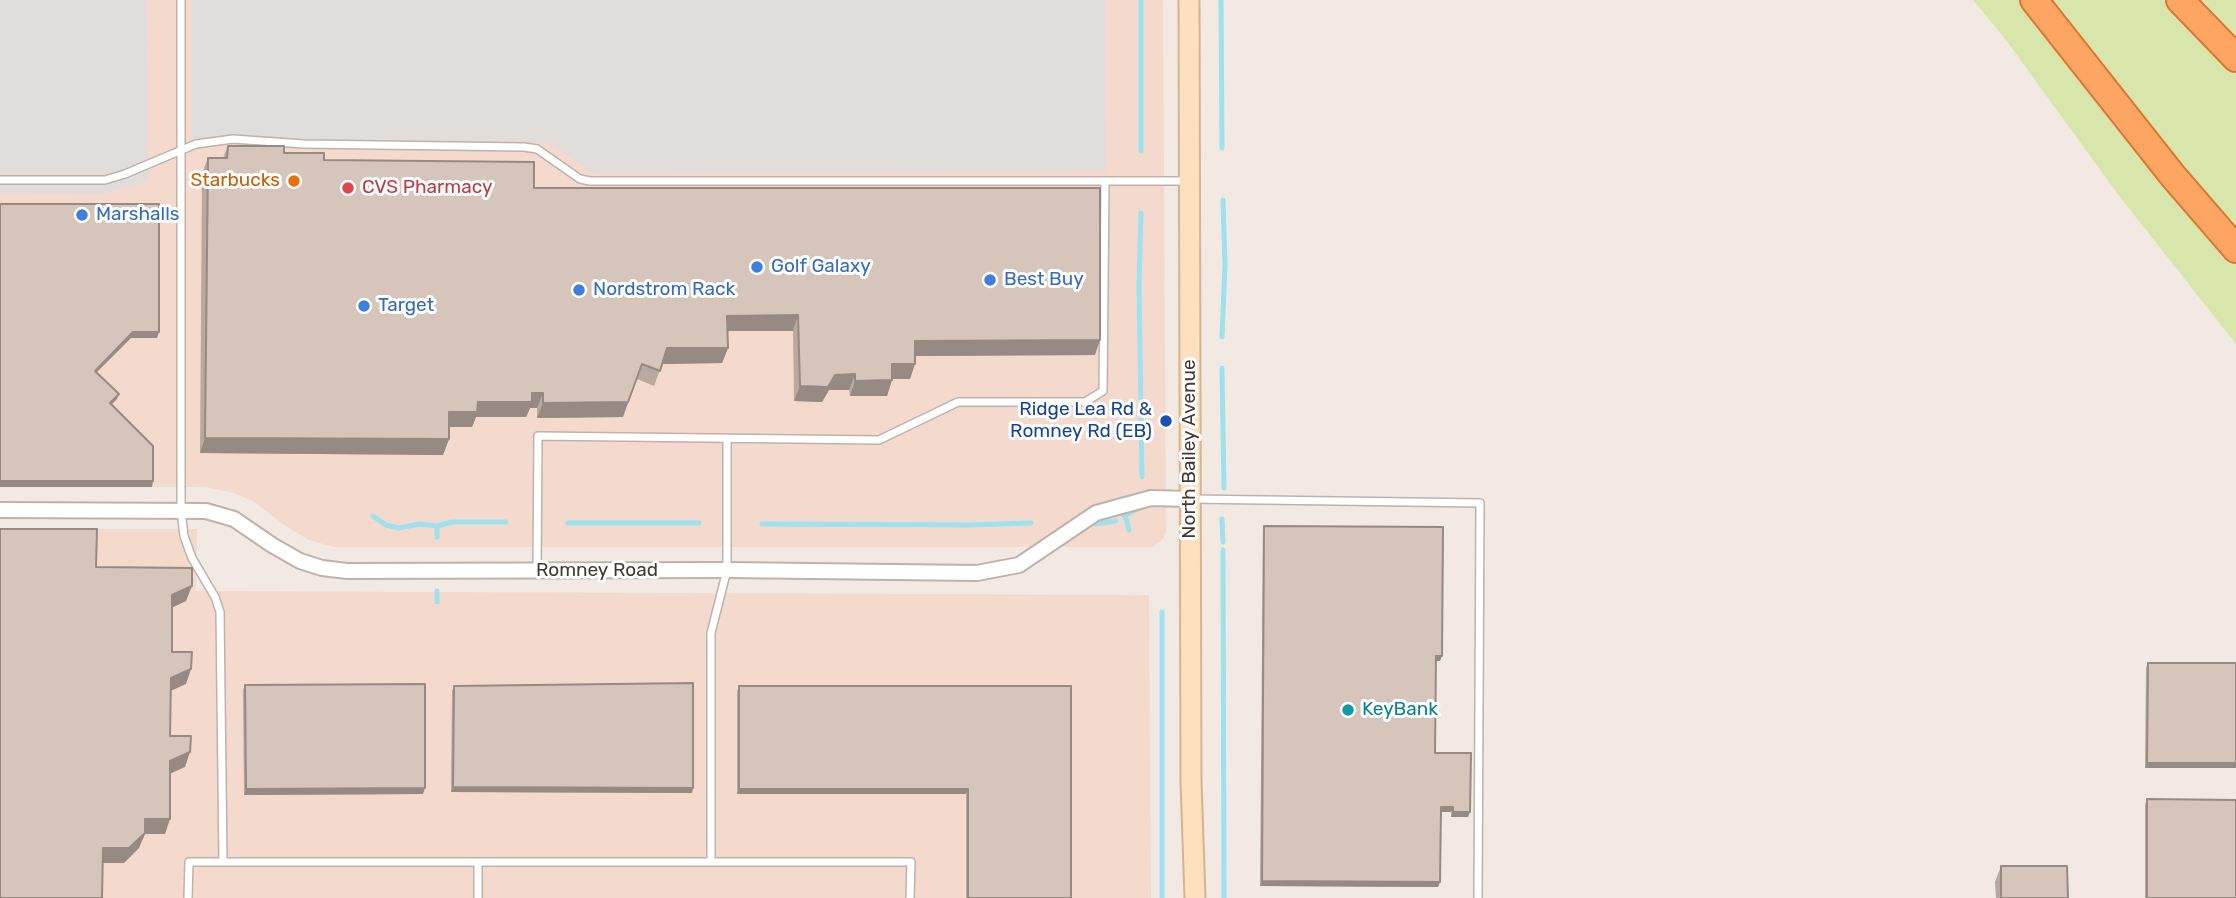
<!DOCTYPE html>
<html>
<head>
<meta charset="utf-8">
<style>
  body { margin:0 }
  canvas { display:block; background:#f1e9e2 }
</style>
</head>
<body>
<canvas width="2236" height="898"></canvas>
<script>
const c = document.querySelector('canvas').getContext('2d');
c.lineJoin = 'round';
function fillPath(path, color) {
  c.fillStyle = color;
  c.fill(path, 'evenodd');
}
function toPath(rows) {
  const path = new Path2D();
  for (const r of rows) {
    path.moveTo(r[0], r[1]);
    for (let i = 2; i < r.length; i += 2) path.lineTo(r[i], r[i + 1]);
  }
  return path;
}
function strokePath(path, color, width, dash) {
  c.strokeStyle = color;
  c.lineWidth = width;
  c.lineCap = dash ? 'butt' : 'round';
  c.setLineDash(dash || []);
  c.stroke(path);
}
function write(font, color, halo, rows, align = 'center') {
  c.font = font + ' Rubik,sans-serif';
  c.lineWidth = 6;
  c.setLineDash([]);
  c.textBaseline = 'middle';
  c.strokeStyle = halo;
  c.fillStyle = color;
  for (const [text, x, y, turn = 0] of rows) {
    c.save();
    c.translate(x, y);
    c.rotate((+turn || 0) * Math.PI / 180);
    c.textAlign = isNaN(turn) ? turn : align;
    if (halo) c.strokeText(text, 0, 0);
    c.fillText(text, 0, 0);
    c.restore();
  }
}
fillPath(toPath([
  [0,0,1163,0,1166,533,1162,540,1153,547,334,547,309,540,287,527,253,501,234,493,206,487,0,487],
  [0,529,197,529,196,591,1149,595,1151,898,0,898]
]), '#f4dacd');
fillPath(toPath([
  [1973,0,2236,0,2236,344,2120,197,2003,36]
]), '#d9e6ab');
fillPath(toPath([
  [0,0,147,0,148,181,104,194,0,193],
  [192,0,1105,0,1106,171,592,173,550,143,192,139]
]), '#e1dddb');
strokePath(toPath([
  [1221,0,1222,148],
  [1141,151,1141,0],
  [1141,213,1139,285,1142,477],
  [1222,337,1225,265,1223,200],
  [1222,368,1224,488],
  [373,516,386,525,399,528,419,524,437,526,452,522,506,522],
  [1124,516,1139,508],
  [1126,519,1129,530],
  [1222,519,1223,542],
  [568,523,699,523],
  [762,524,970,525,1031,523],
  [1095,524,1116,521],
  [437,537,437,526],
  [1223,550,1224,898],
  [437,591,437,602],
  [1162,612,1162,898]
]), '#9ee1ef', 5);
const lane = toPath([
  [181,0,181,511,184,536,192,558,215,597,220,612,223,862],
  [0,180,105,180,125,174,196,144,233,139,304,144,524,147,537,149,580,179,590,181,1189,181],
  [1191,499,1480,503,1478,898],
  [537,570,538,436,879,440,958,402,1085,402,1103,391,1105,182],
  [711,862,711,633,727,570,727,438],
  [188,898,189,862,911,862,910,898],
  [478,898,478,862]
]);
const street = toPath([
  [0,510,206,511,234,519,272,545,300,561,322,568,347,571,727,570,977,573,1019,565,1096,513,1151,498,1190,499]
]);
const secondary = toPath([
  [1189,0,1191,782,1195,898]
]);
const highway = toPath([
  [2034,0,2173,176,2236,249],
  [2180,0,2236,58]
]);
strokePath(lane, '#bfb2a8', 10);
strokePath(street, '#bfb2a8', 18);
strokePath(secondary, '#d5b494', 23);
strokePath(highway, '#dc7632', 30);
strokePath(lane, '#fff', 7);
strokePath(street, '#fff', 14);
strokePath(secondary, '#fee0bf', 19);
strokePath(highway, '#fda562', 26);
fillPath(toPath([
  [228,146,284,153,324,160,534,188,1095,355,915,356,910,379,892,379,887,396,850,396,849,390,829,390,822,402,794,401,793,331,728,331,728,348,722,363,662,364,654,386,637,379,623,417,537,418,537,408,530,408,526,417,476,417,472,427,449,427,449,439,443,455,200,453,202,173,208,158,223,158],
  [1264,526,1440,661,1436,661,1435,753,1468,817,1451,817,1451,812,1441,812,1440,882,1438,887,1260,886,1263,531],
  [2148,663,2236,663,2145,768,2146,668],
  [245,685,423,794,244,795,243,690],
  [454,686,692,793,451,792,452,691],
  [739,686,1071,686,1071,898,966,898,966,794,737,794,737,691],
  [2147,799,2236,898,2145,898,2145,805],
  [2001,866,2068,898,1996,898,1995,882]
]), '#b8a9a1');
fillPath(toPath([
  [798,315,793,331,722,331,727,316],
  [133,332,159,332,157,338,131,338,93,376,95,371],
  [1100,340,1095,355,910,356,915,341],
  [667,348,728,348,722,363,662,364],
  [892,364,915,364,910,379,886,379],
  [855,374,849,390,829,390,822,402,794,401,800,386,835,375],
  [892,380,887,396,850,396,855,381],
  [532,393,543,393,537,408,530,408,526,417,476,417,472,427,444,427,449,412,478,402],
  [119,394,117,399,108,408,110,403],
  [628,402,623,417,537,418,543,403],
  [205,438,449,439,443,455,200,453],
  [0,481,153,481,152,487,0,487],
  [192,586,186,601,167,610,172,595],
  [1436,656,1442,656,1440,661,1434,661],
  [191,669,186,684,166,693,171,678],
  [190,752,185,767,165,776,170,761],
  [2147,763,2236,763,2236,768,2145,768],
  [453,787,693,788,692,793,451,792],
  [425,788,423,794,244,795,246,789],
  [739,789,968,789,966,794,737,794],
  [1441,807,1453,807,1451,812,1439,812],
  [1453,812,1470,812,1468,817,1451,817],
  [145,819,170,819,165,834,145,834,139,848,124,863,97,863,103,848],
  [1262,881,1440,882,1438,887,1260,886]
]), '#968a83');
const building = toPath([
  [228,146,284,146,284,153,324,153,324,160,534,162,534,188,1100,188,1100,340,915,341,915,364,892,364,892,380,855,381,855,374,835,375,828,387,800,386,798,315,727,316,728,348,667,348,660,371,642,364,628,402,543,403,543,393,532,393,532,402,478,402,477,412,449,412,449,439,205,438,208,158,227,158,228,146],
  [0,204,159,204,159,332,133,332,95,371,119,394,110,403,153,446,153,481,0,481,0,204],
  [1264,526,1443,527,1442,656,1436,656,1435,753,1471,753,1470,812,1453,812,1453,807,1441,807,1440,882,1262,881,1264,526],
  [0,529,97,529,96,567,192,568,192,586,172,595,172,652,192,652,191,669,171,678,170,736,191,736,190,752,170,761,170,819,145,819,145,833,129,848,103,848,102,898,0,898,0,529],
  [2148,663,2236,663,2236,763,2147,763,2148,663],
  [693,683,693,788,453,787,454,686,693,683],
  [425,684,425,788,246,789,245,685,425,684],
  [739,686,1071,686,1071,898,968,898,968,789,739,789,739,686],
  [2147,799,2236,800,2236,898,2147,898,2147,799],
  [2001,866,2067,866,2068,898,2001,898,2001,866]
]);
fillPath(building, '#d6c5bb');
strokePath(building, '#968a83', 2);
for (const [x, y, r, color] of [
  [294,181,7,"#e8710a"],
  [348,188,7,"#e0444e"],
  [82,215,7,"#3f7fe0"],
  [757,267,7,"#3f7fe0"],
  [990,280,7,"#3f7fe0"],
  [579,290,7,"#3f7fe0"],
  [364,306,7,"#3f7fe0"],
  [1166,421,7,"#1a4fb4"],
  [1348,710,7,"#0f9aa8"]
]) {
  const dot = new Path2D();
  dot.arc(x, y, r, 0, 2 * Math.PI);
  c.fillStyle = color;
  c.fill(dot);
  strokePath(dot, '#fff', 2.5);
}
write('19px', '#c56008', '#fff', [
  ["Starbucks",280,181]
], 'right');
write('19px', '#be3a42', '#fff', [
  ["CVS Pharmacy",362,188]
], 'left');
write('19px', '#366cbe', '#fff', [
  ["Marshalls",96,215],
  ["Golf Galaxy",771,267],
  ["Best Buy",1004,280],
  ["Nordstrom Rack",593,290],
  ["Target",378,306]
], 'left');
write('19px', '#164399', '#fff', [
  ["Ridge Lea Rd &",1152,410],
  ["Romney Rd (EB)",1152,432]
], 'right');
write('19px', '#433933', '#fff', [
  ["North Bailey Avenue",1190,449,-90],
  ["Romney Road",597,571]
]);
write('19px', '#0d838f', '#fff', [
  ["KeyBank",1362,710]
], 'left');
</script>
</body>
</html>
